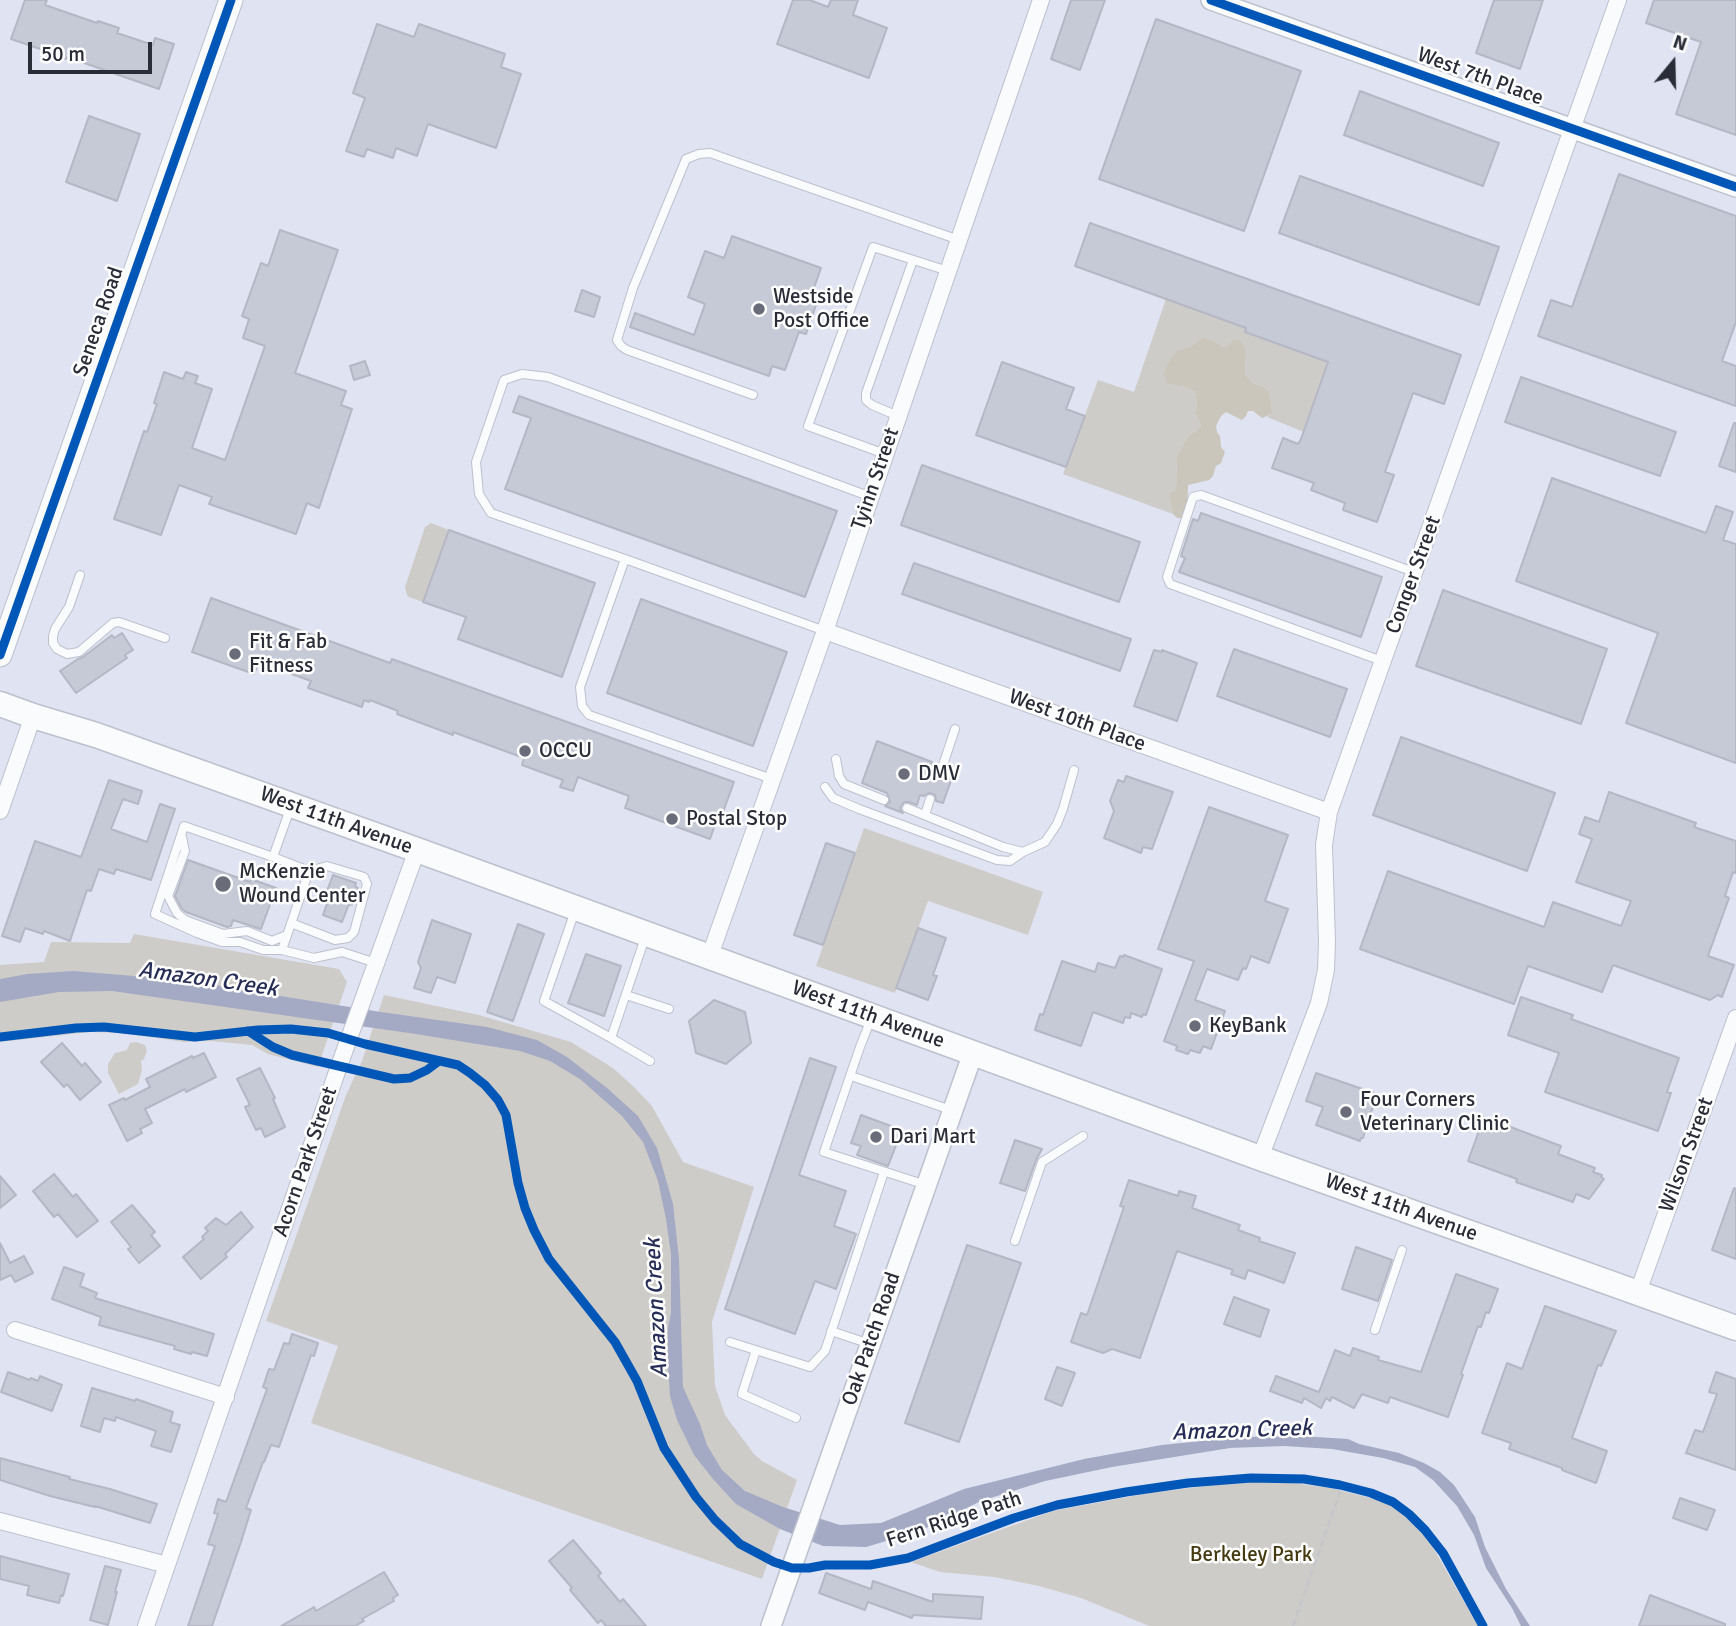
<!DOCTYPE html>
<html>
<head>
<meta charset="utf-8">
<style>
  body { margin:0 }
  #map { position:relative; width:1736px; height:1626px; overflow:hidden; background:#e0e3f2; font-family:Signika,sans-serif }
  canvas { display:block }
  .north { position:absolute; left:1638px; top:28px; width:70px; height:70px; -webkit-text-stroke:5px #fff; paint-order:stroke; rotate:19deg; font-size:19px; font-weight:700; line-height:28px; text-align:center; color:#2a2c38 }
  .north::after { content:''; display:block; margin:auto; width:24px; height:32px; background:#2a2c38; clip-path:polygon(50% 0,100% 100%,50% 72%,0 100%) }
  .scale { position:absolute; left:28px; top:42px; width:124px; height:32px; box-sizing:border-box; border:4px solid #2a2c38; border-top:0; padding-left:9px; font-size:21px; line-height:24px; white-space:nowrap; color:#2a2c38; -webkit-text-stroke:5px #fff; paint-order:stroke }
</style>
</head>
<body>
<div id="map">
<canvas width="1736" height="1626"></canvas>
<div class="north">N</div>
<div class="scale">50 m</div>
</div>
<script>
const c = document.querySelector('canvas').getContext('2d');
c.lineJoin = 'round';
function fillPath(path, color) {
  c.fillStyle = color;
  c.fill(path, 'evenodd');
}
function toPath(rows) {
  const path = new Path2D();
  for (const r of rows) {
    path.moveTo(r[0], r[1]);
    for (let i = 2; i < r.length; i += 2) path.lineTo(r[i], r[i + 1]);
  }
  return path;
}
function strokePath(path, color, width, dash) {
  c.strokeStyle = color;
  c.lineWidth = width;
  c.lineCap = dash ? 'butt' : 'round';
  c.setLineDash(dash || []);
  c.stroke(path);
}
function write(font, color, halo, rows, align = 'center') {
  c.font = font + ' Signika,sans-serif';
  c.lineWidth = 5;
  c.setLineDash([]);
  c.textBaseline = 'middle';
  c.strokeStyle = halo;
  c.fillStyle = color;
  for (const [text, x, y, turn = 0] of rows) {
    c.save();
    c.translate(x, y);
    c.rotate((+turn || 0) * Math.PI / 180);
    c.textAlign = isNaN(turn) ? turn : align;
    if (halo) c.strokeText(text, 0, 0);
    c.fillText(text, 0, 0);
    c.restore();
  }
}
fillPath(toPath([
  [1166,299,1246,328,1245,333,1328,362,1304,432,1267,417,1272,414,1264,387,1253,383,1245,374,1246,351,1228,347,1222,348,1214,341,1203,337,1189,347,1178,350,1168,384,1185,387,1195,392,1197,403,1195,413,1201,425,1198,429,1188,436,1177,456,1176,492,1169,498,1173,514,1063,474,1098,380,1134,392],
  [431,523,449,530,423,602,409,597,407,595,405,587,425,527],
  [864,828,1043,892,1028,935,928,901,895,993,816,966],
  [134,934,339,969,347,982,318,1067,268,1054,252,1045,211,1041,184,1042,122,1033,90,1032,0,1042,0,965,44,962,51,942,130,943],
  [384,995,479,1015,571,1042,613,1068,634,1087,652,1106,683,1162,754,1187,712,1322,715,1386,725,1415,754,1454,762,1461,797,1480,762,1579,311,1423,338,1346,266,1321,346,1095,362,1061],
  [136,1042,145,1045,147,1051,144,1059,141,1061,142,1070,138,1084,119,1094,108,1073,108,1064,115,1053,127,1050,130,1043],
  [1249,1481,1293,1483,1330,1488,1383,1501,1400,1511,1428,1539,1478,1626,1149,1626,1081,1598,1039,1586,994,1577,940,1572,911,1562,1053,1511,1149,1493]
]), '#ceccc8');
fillPath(toPath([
  [1203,337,1214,341,1222,347,1228,347,1234,339,1240,341,1244,345,1246,351,1245,374,1253,383,1264,387,1268,391,1270,397,1272,414,1262,418,1253,411,1248,411,1246,416,1242,420,1226,412,1221,416,1216,426,1217,432,1220,436,1221,447,1225,452,1221,463,1216,466,1213,476,1209,480,1188,485,1187,514,1182,518,1177,518,1173,514,1169,498,1170,493,1176,491,1177,456,1188,436,1198,429,1201,425,1195,413,1197,403,1195,392,1185,387,1168,384,1165,379,1164,374,1168,363,1178,350,1189,347]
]), '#cac6bb');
fillPath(toPath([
  [73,971,196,981,230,988,381,1012,487,1027,537,1040,567,1057,607,1088,638,1116,657,1148,673,1204,679,1259,683,1387,700,1424,707,1445,722,1470,745,1491,783,1507,840,1525,881,1523,964,1489,1084,1459,1162,1445,1241,1437,1300,1436,1348,1439,1359,1444,1399,1453,1424,1463,1440,1472,1454,1485,1475,1517,1485,1547,1506,1589,1530,1626,1521,1626,1512,1608,1486,1568,1474,1535,1457,1506,1433,1480,1415,1467,1383,1458,1332,1449,1284,1446,1230,1448,1112,1467,1045,1481,981,1501,920,1531,866,1547,823,1546,780,1529,736,1504,713,1479,694,1455,677,1420,670,1396,668,1366,668,1328,671,1313,671,1254,666,1219,658,1181,643,1142,622,1116,580,1079,550,1061,520,1051,416,1034,112,991,59,992,0,1002,0,979,27,974]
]), '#a4aac4');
const building = toPath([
  [25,0,47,0,45,5,97,23,98,21,119,28,117,33,153,45,155,38,174,44,159,89,67,57,66,59,49,53,49,52,11,39,25,0],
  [793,0,810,0,828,7,831,0,858,0,853,15,887,28,869,78,777,44,793,0],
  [1071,0,1105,0,1080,70,1051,59,1071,0],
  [1494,0,1543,0,1520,69,1476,53,1494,0],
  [1654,0,1736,0,1736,135,1676,114,1701,42,1646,23,1654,0],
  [1156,19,1301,71,1244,231,1099,179,1156,19],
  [377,24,414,37,419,24,505,54,501,67,521,74,496,148,428,124,417,156,396,148,393,158,367,149,364,157,346,151,365,98,353,93,377,24],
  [1360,91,1499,143,1483,186,1344,135,1360,91],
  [89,116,140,134,117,201,66,182,89,116],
  [1619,174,1736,216,1736,322,1722,361,1736,366,1736,406,1538,336,1551,300,1572,307,1619,174],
  [1300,176,1499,247,1479,305,1279,233,1300,176],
  [1090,223,1461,355,1444,404,1413,393,1385,472,1394,475,1377,522,1343,510,1345,503,1311,490,1314,483,1272,468,1283,438,1298,444,1301,439,1328,362,1245,332,1246,328,1075,266,1090,223],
  [280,230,338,250,295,373,346,391,341,405,352,409,319,508,307,503,296,534,209,504,212,497,179,485,161,535,114,519,144,431,147,432,157,404,154,403,164,372,183,379,186,372,198,376,195,383,212,389,192,448,225,460,265,346,243,338,249,319,242,316,261,263,268,266,280,230],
  [732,236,821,268,809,302,816,305,806,334,799,332,785,370,772,366,769,376,630,327,635,313,694,335,705,304,688,297,705,251,724,258,732,236],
  [582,290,600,297,594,317,575,311,582,290],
  [365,361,370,375,354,380,350,366,365,361],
  [1002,362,1074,388,1066,409,1085,416,1066,467,976,435,1002,362],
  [1521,377,1676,432,1660,476,1505,422,1521,377],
  [519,396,837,511,805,597,505,489,531,418,513,412,519,396],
  [1734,423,1736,423,1736,472,1719,466,1734,423],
  [922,465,1140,542,1119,602,901,525,922,465],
  [1552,478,1706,533,1716,506,1733,512,1723,540,1736,544,1736,763,1626,723,1658,633,1516,581,1552,478],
  [1201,513,1382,577,1361,637,1179,572,1185,558,1181,556,1193,519,1198,521,1201,513],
  [449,530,595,583,562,677,458,639,466,617,423,602,449,530],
  [914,563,1131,639,1120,671,902,594,914,563],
  [1443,590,1607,649,1581,724,1416,666,1443,590],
  [211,598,390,663,392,659,734,782,719,823,716,822,710,839,625,808,629,796,578,777,573,791,560,787,563,780,522,765,524,758,453,732,453,735,397,714,398,711,370,700,369,702,364,700,362,707,308,688,311,681,259,662,254,674,192,652,211,598],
  [641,599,787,652,753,746,607,693,641,599],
  [122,633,133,650,125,655,127,658,76,693,60,671,78,659,83,657,112,635,114,638,122,633],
  [1234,649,1347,689,1330,737,1217,696,1234,649],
  [1154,650,1162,652,1162,650,1197,663,1177,721,1134,706,1154,650],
  [1401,737,1555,793,1527,871,1373,815,1401,737],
  [877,741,932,762,929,770,934,772,934,776,937,780,942,780,946,776,952,778,943,803,936,801,935,795,929,793,924,796,920,795,917,805,909,802,904,802,900,808,903,813,885,806,890,802,887,793,862,783,877,741],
  [1126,776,1173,792,1152,849,1143,847,1141,853,1104,838,1114,811,1110,801,1118,780,1124,782,1126,776],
  [109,780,142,791,138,804,123,799,111,829,147,842,160,804,175,809,151,880,116,869,114,874,99,869,91,891,87,890,70,941,44,931,43,934,25,928,20,942,2,936,35,841,81,857,109,780],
  [1609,792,1696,823,1694,827,1736,841,1736,873,1733,872,1725,896,1729,898,1708,956,1734,965,1722,997,1718,995,1710,1000,1613,965,1602,992,1528,966,1514,1004,1360,949,1388,871,1544,927,1553,902,1621,926,1631,901,1576,882,1592,839,1579,834,1585,817,1599,822,1609,792],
  [1209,807,1288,835,1265,901,1288,909,1269,963,1251,956,1246,969,1243,968,1238,980,1207,969,1195,1000,1225,1011,1211,1049,1203,1046,1200,1053,1190,1050,1188,1054,1176,1050,1177,1046,1164,1041,1194,961,1158,949,1209,807],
  [826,843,855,853,823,945,794,935,826,843],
  [188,860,250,882,251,879,276,888,261,929,233,920,231,926,227,927,186,912,182,909,175,896,188,860],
  [333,875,356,883,355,886,358,888,352,905,349,904,342,922,323,915,329,898,325,896,333,875],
  [432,920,471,934,455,983,437,977,431,993,414,988,421,968,418,962,432,920],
  [518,924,544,934,513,1021,487,1012,518,924],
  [918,928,946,938,933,975,937,976,928,1000,896,988,918,928],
  [586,954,621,966,604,1016,568,1003,586,954],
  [1124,955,1162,969,1146,1015,1143,1014,1142,1017,1131,1013,1130,1018,1125,1017,1123,1023,1093,1012,1081,1046,1035,1030,1040,1014,1043,1015,1062,961,1095,972,1098,963,1115,968,1120,956,1123,957,1124,955],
  [1521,997,1573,1015,1571,1019,1679,1058,1667,1092,1671,1093,1658,1131,1545,1092,1559,1053,1508,1035,1521,997],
  [714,1000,745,1012,749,1032,751,1043,726,1064,696,1053,689,1021,714,1000],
  [62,1043,82,1066,85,1063,101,1082,80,1100,67,1084,64,1087,41,1062,62,1043],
  [204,1053,216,1077,186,1092,185,1089,145,1109,152,1123,140,1129,142,1133,127,1141,109,1105,124,1098,125,1100,150,1087,146,1079,192,1056,193,1058,204,1053],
  [810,1058,836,1067,799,1175,846,1191,834,1226,856,1234,836,1289,815,1281,795,1334,725,1309,810,1058],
  [260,1068,275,1098,273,1099,285,1127,265,1137,261,1128,256,1130,245,1107,250,1105,237,1079,260,1068],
  [1316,1073,1377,1094,1363,1138,1361,1138,1360,1141,1316,1125,1323,1107,1306,1101,1316,1073],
  [861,1115,902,1130,888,1166,857,1155,861,1146,851,1143,861,1115],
  [1484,1117,1561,1146,1558,1154,1595,1168,1593,1172,1602,1175,1601,1177,1604,1179,1589,1199,1576,1194,1573,1202,1516,1182,1517,1179,1468,1161,1484,1117],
  [1015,1140,1042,1149,1036,1160,1025,1191,1000,1183,1015,1140],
  [54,1174,73,1197,76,1194,98,1221,77,1237,58,1214,54,1217,33,1191,54,1174],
  [0,1176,16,1195,0,1208,0,1176],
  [1129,1180,1178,1196,1179,1191,1196,1196,1192,1208,1240,1225,1238,1230,1260,1238,1259,1241,1295,1253,1284,1283,1248,1270,1245,1279,1231,1274,1233,1270,1177,1251,1140,1358,1112,1349,1103,1353,1071,1342,1081,1313,1087,1315,1124,1207,1120,1206,1129,1180],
  [1734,1188,1736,1189,1736,1259,1712,1250,1734,1188],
  [132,1205,155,1232,151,1235,160,1246,139,1263,128,1249,131,1247,111,1222,132,1205],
  [241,1212,253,1227,225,1254,227,1257,201,1279,183,1257,204,1239,202,1237,208,1231,205,1228,216,1218,226,1225,241,1212],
  [0,1243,10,1263,24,1256,33,1273,15,1282,11,1275,0,1280,0,1243],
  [967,1245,1021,1263,959,1442,905,1423,967,1245],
  [1356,1247,1392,1260,1378,1301,1342,1289,1356,1247],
  [64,1267,84,1274,80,1286,97,1293,95,1298,214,1334,207,1356,192,1352,191,1354,174,1349,175,1346,99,1325,101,1317,52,1299,64,1267],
  [1456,1274,1498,1289,1489,1313,1486,1312,1481,1327,1478,1326,1461,1374,1463,1375,1448,1417,1390,1397,1388,1403,1362,1394,1354,1408,1332,1397,1330,1401,1326,1398,1321,1408,1304,1398,1302,1403,1270,1391,1276,1376,1319,1392,1335,1350,1350,1356,1353,1348,1379,1357,1378,1360,1421,1372,1456,1274],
  [1234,1297,1269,1310,1260,1337,1224,1324,1234,1297],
  [1545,1306,1616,1331,1601,1366,1598,1365,1572,1438,1607,1451,1596,1483,1562,1470,1562,1468,1509,1449,1511,1443,1482,1433,1507,1363,1522,1369,1545,1306],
  [292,1334,318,1343,314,1356,311,1355,279,1447,271,1445,264,1462,263,1462,246,1508,251,1510,241,1542,212,1626,188,1626,215,1546,208,1544,218,1514,214,1513,218,1499,226,1502,267,1389,263,1387,269,1369,274,1370,284,1343,289,1344,292,1334],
  [1057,1367,1075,1373,1062,1406,1045,1399,1057,1367],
  [8,1372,30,1380,31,1378,38,1381,40,1376,62,1385,52,1411,1,1392,8,1372],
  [1716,1372,1736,1379,1736,1470,1686,1453,1695,1430,1703,1432,1717,1394,1709,1392,1716,1372],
  [92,1388,135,1401,136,1399,173,1412,170,1422,180,1425,171,1452,151,1446,156,1431,116,1417,115,1421,104,1418,100,1432,81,1426,92,1388],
  [0,1458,70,1477,69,1479,110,1489,157,1504,150,1523,95,1506,95,1507,50,1496,0,1480,0,1458],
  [1680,1498,1715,1510,1707,1530,1673,1518,1680,1498],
  [573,1540,601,1573,598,1576,620,1602,623,1599,646,1626,606,1626,601,1620,598,1623,570,1590,572,1588,549,1561,573,1540],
  [0,1556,69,1574,63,1596,61,1595,59,1603,27,1595,29,1586,0,1579,0,1556],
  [105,1566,121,1570,115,1592,117,1592,108,1625,90,1620,105,1566],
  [384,1572,398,1595,393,1598,394,1601,362,1619,364,1621,355,1626,281,1626,314,1607,316,1611,384,1572],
  [826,1573,871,1589,873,1581,933,1602,933,1594,983,1597,981,1619,913,1615,912,1618,868,1602,865,1610,819,1593,826,1573],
  [1650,1595,1725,1624,1725,1626,1639,1626,1650,1595]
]);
fillPath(building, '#c6c9d6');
strokePath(building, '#b5b7c4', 2);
const service = toPath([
  [753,395,627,350,621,346,617,340,633,288,686,159,699,154,710,153,959,240],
  [898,416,872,405,866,400,866,393,913,260],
  [885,454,808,426,873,247,948,271],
  [625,559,491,513,479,494,476,462,504,380,522,374,548,377,871,497],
  [80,575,69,607,55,629,53,636,53,643,57,649,67,654,79,652,113,623,119,622,165,638],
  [1382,661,1170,584,1167,577,1193,497,1201,495,1414,572],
  [836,759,839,776,844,784,884,800],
  [940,774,955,729],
  [772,779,589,715,582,706,580,687,625,559,825,631],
  [825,787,833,798,859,809,997,860,1010,861,1023,852],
  [907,808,1003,847,1023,852,1045,842,1057,824,1063,809,1074,770],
  [925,815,930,799],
  [182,837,185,851,168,896,177,913,185,920,223,934,247,931,272,941,287,935],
  [273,857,309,871,282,950,314,958,342,952,376,963],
  [575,911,544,1001,611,1038,645,938],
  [291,923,335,940,348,938,354,932,367,884,364,877,327,866,309,871],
  [282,950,263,950,240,942,222,942,197,933,155,914,184,826,273,857,290,809],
  [626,995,669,1009],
  [871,1019,860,1047,824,1152,926,1185],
  [611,1038,650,1061],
  [851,1076,951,1110],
  [1015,1241,1042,1162,1083,1136],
  [1375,1330,1402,1250],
  [831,1331,870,1344],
  [730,1342,810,1367,825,1351,884,1172],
  [756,1350,742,1394,796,1418]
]);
const minor = toPath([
  [825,631,1329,812],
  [0,811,33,716],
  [709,958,825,631,1041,0],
  [1260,1158,1319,1003,1326,970,1327,942,1324,845,1329,812,1618,0],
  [1638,1292,1736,1018],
  [15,1330,226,1397],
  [0,1521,167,1565],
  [146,1626,339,1066,417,850]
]);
const tertiary = toPath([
  [1211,0,1736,187],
  [771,1626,973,1053]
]);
const secondary = toPath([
  [0,655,231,0]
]);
const primary = toPath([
  [0,704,33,716,96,735,417,850,1260,1158,1736,1328]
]);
strokePath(service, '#bdc0cd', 10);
strokePath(minor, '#bdc0cd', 18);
strokePath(tertiary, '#bdc0cd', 22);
strokePath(secondary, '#bdc0cd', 25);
strokePath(primary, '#bdc0cd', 27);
strokePath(toPath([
  [1293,1626,1342,1486]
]), '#c5c6cc', 2.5, [7, 3.5]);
strokePath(service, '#fafbfd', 8);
strokePath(minor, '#fafbfd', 16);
strokePath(tertiary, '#fafbfd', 19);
strokePath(secondary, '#fafbfd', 23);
strokePath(primary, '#fafbfd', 24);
strokePath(toPath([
  [1211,0,1736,187],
  [0,655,231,0],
  [248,1031,273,1047,292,1055,394,1079,410,1078,427,1070,439,1061],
  [0,1037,76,1028,104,1027,195,1037,258,1030,291,1029,328,1033,365,1044,458,1065,470,1073,485,1085,498,1100,506,1115,518,1183,525,1208,534,1230,549,1259,615,1342,637,1381,664,1448,696,1497,715,1520,740,1544,774,1562,792,1568,809,1568,825,1565,870,1565,908,1558,1014,1518,1057,1505,1126,1492,1188,1483,1251,1478,1304,1479,1340,1485,1371,1493,1393,1502,1409,1514,1425,1530,1443,1553,1483,1626]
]), '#0057b8', 9);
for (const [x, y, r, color] of [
  [759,309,7,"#6a6c79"],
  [235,654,7,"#6a6c79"],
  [525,751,7,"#6a6c79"],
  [904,774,7,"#6a6c79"],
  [672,819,7,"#6a6c79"],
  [223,884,9,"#6a6c79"],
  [1195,1026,7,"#6a6c79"],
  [1346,1112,7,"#6a6c79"],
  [876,1137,7,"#6a6c79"]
]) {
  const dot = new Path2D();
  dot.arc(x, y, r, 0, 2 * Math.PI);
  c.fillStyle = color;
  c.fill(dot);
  strokePath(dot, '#fff', 2.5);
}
write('21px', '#2a2c38', '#fff', [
  ["West 7th Place",1480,77,20],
  ["Seneca Road",99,322,-71],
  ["Tyinn Street",876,479,-71],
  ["Conger Street",1414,575,-70],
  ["West 10th Place",1077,721,20],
  ["West 11th Avenue",336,821,20],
  ["West 11th Avenue",868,1015,20],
  ["Wilson Street",1687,1155,-70],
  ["Acorn Park Street",306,1162,-71],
  ["West 11th Avenue",1401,1208,20],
  ["Oak Patch Road",872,1339,-71],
  ["Fern Ridge Path",954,1520,-18]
]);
write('21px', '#2a2c38', '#fff', [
  ["Westside",773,297],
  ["Post Office",773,321],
  ["Fit & Fab",249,642],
  ["Fitness",249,666],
  ["OCCU",539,751],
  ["DMV",918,774],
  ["Postal Stop",686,819],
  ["McKenzie",239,872],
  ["Wound Center",239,896],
  ["KeyBank",1209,1026],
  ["Four Corners",1360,1100],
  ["Veterinary Clinic",1360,1124],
  ["Dari Mart",890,1137]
], 'left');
write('21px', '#45390f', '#fff', [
  ["Berkeley Park",1251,1555]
]);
write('italic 23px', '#262d57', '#fff', [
  ["Amazon Creek",208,980,8],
  ["Amazon Creek",657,1308,-93],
  ["Amazon Creek",1242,1431,-2]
]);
</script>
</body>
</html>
